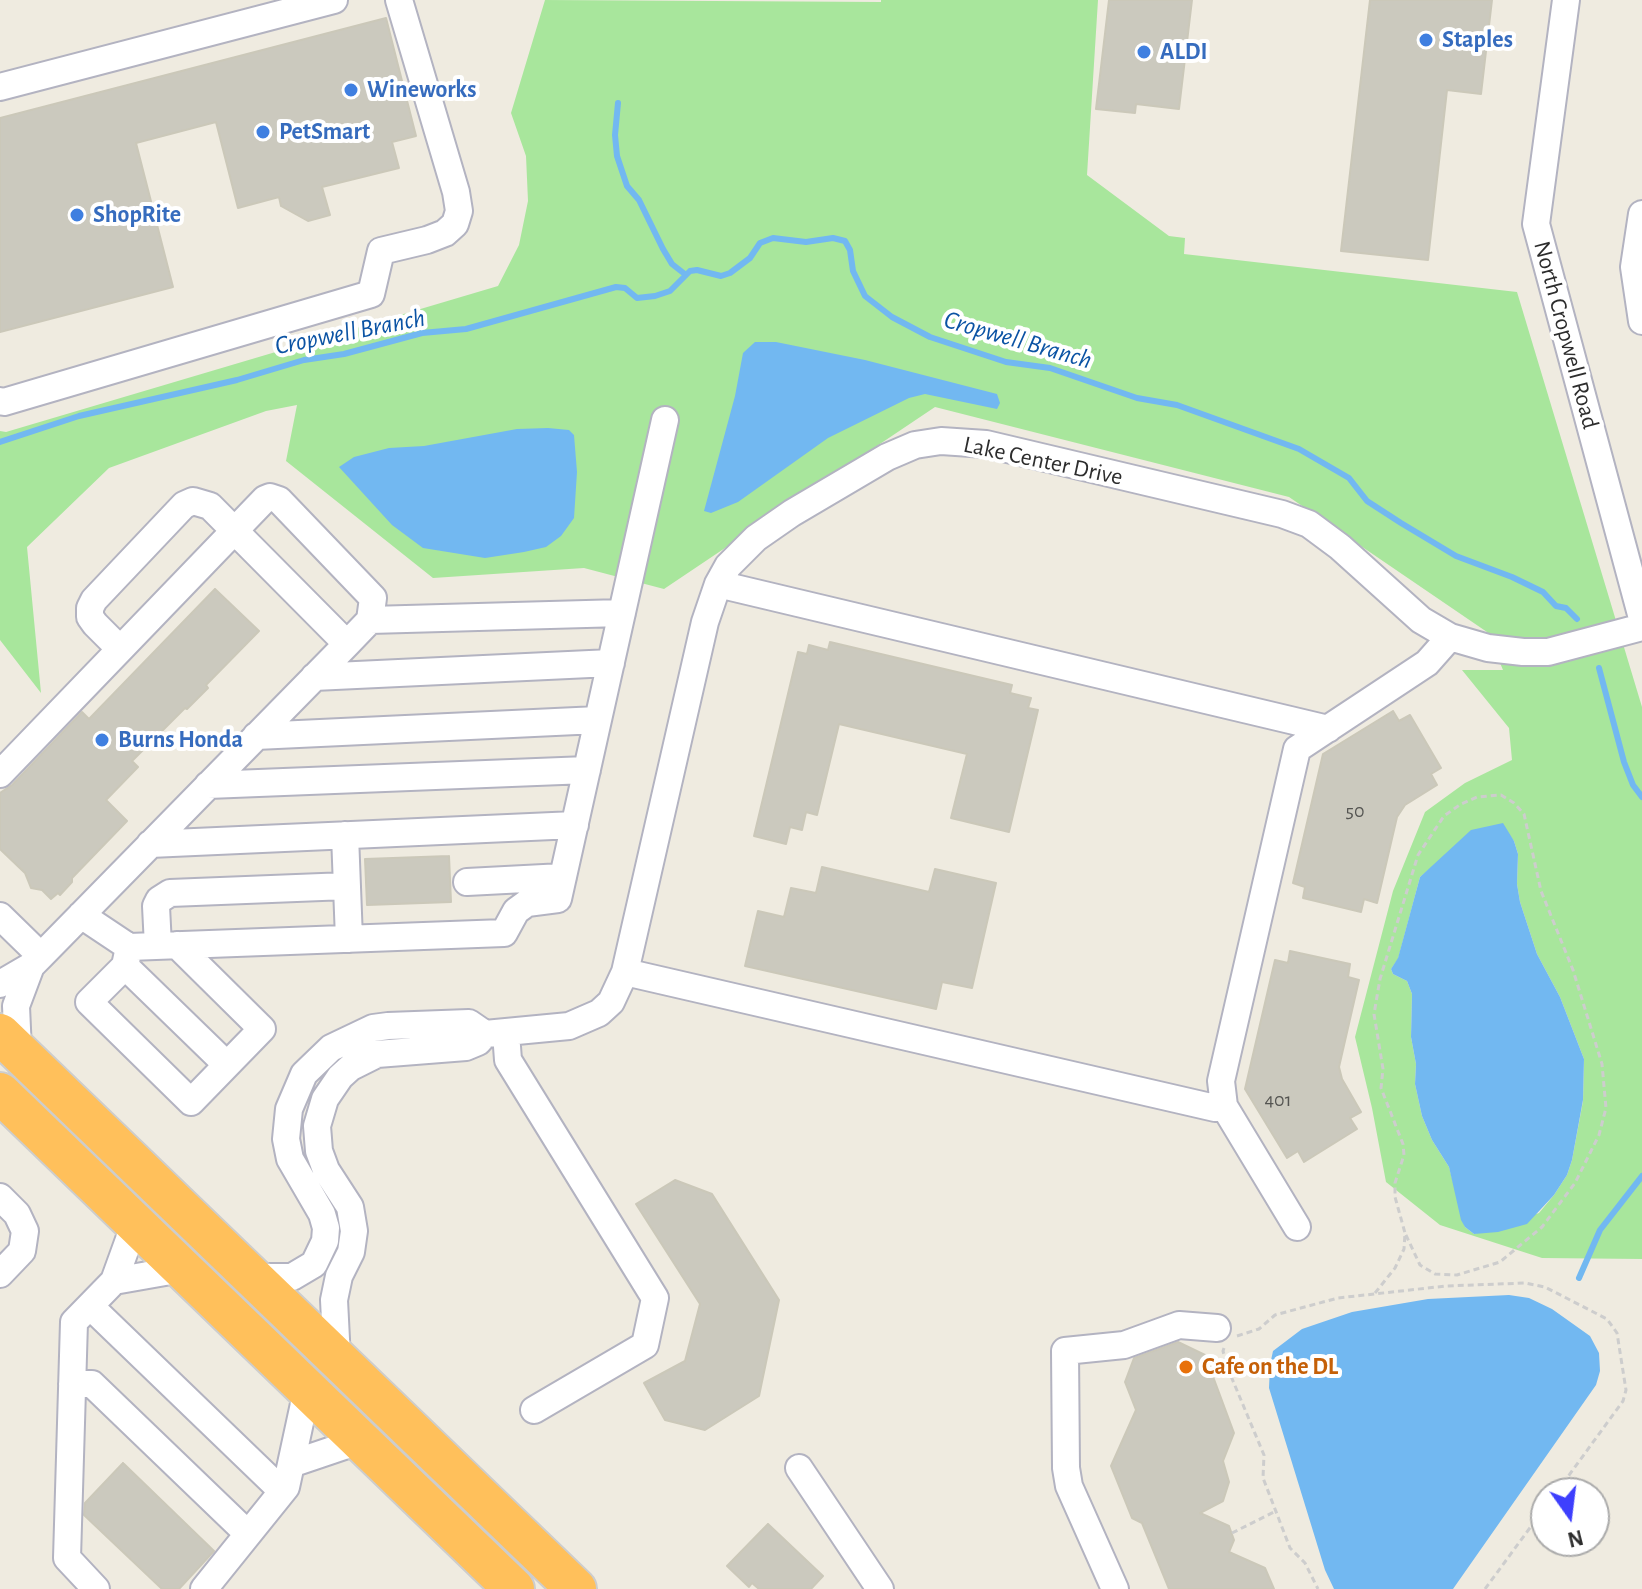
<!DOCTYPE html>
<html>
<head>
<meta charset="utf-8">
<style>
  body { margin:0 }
  #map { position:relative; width:1642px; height:1589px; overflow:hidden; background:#efebe0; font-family:"Alegreya Sans",sans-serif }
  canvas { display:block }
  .north { position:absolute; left:1530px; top:1477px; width:80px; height:80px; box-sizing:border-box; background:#fff; border:2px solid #ababab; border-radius:50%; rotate:166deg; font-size:22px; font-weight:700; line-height:32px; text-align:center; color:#2d2d2d }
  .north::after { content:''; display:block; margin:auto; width:28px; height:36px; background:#3e3ffd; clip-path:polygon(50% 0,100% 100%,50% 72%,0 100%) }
</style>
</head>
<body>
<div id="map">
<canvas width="1642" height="1589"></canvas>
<div class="north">N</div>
</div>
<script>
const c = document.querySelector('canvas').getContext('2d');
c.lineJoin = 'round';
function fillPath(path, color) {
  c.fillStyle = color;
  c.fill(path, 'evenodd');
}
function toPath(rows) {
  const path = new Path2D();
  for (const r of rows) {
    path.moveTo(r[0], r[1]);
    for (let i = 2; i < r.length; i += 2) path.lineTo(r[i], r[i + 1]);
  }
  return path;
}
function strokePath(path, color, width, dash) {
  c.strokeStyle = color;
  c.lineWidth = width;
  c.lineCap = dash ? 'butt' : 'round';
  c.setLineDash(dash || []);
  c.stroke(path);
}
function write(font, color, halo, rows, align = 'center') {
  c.font = font + ' "Alegreya Sans",sans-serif';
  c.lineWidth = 8;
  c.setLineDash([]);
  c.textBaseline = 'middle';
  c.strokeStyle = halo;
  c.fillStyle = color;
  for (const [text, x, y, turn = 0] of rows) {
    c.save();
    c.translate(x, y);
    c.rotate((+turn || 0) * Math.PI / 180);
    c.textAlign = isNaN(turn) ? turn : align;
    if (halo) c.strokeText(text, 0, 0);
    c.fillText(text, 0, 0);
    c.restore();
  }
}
fillPath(toPath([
  [545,0,881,2,881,0,1098,0,1087,175,1169,236,1185,238,1184,254,1517,292,1642,707,1642,1259,1542,1258,1440,1225,1386,1182,1372,1108,1355,1037,1393,891,1425,812,1465,783,1512,760,1509,728,1462,670,1503,670,1487,632,1289,497,935,407,664,589,584,568,433,578,286,461,297,405,266,411,109,468,27,547,41,693,0,640,0,431,6,432,498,286,519,245,528,201,526,156,511,113],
  [1510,836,1514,841,1518,854,1517,884,1520,902,1537,954,1560,997,1584,1059,1583,1101,1572,1160,1567,1175,1554,1195,1539,1213,1474,1234,1465,1227,1449,1167,1432,1140,1422,1116,1415,1084,1416,1064,1411,1037,1412,994,1407,981,1393,974,1391,969,1398,959,1420,877,1436,864]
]), '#a8e69c');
fillPath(toPath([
  [755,342,776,342,865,360,997,394,1000,403,997,409,925,394,909,398,828,438,738,502,711,513,704,511,735,396,743,353],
  [548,428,569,430,574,435,577,472,574,518,561,536,546,547,524,552,485,558,423,548,392,525,339,467,354,457,389,448,424,446,517,429],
  [1503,823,1514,841,1518,854,1517,884,1520,902,1537,954,1560,997,1584,1059,1583,1100,1572,1160,1567,1175,1554,1195,1527,1224,1498,1232,1474,1234,1465,1227,1461,1220,1449,1167,1432,1140,1422,1116,1415,1084,1416,1064,1411,1037,1412,994,1407,981,1393,974,1391,969,1398,958,1420,877,1471,830],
  [1509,1295,1529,1298,1552,1309,1590,1336,1599,1353,1600,1371,1596,1385,1453,1589,1334,1589,1325,1570,1269,1388,1270,1365,1273,1351,1302,1329,1352,1312,1428,1299]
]), '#72b8f1');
strokePath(toPath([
  [618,103,615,135,617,156,627,186,639,200,663,249,672,264,686,275],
  [0,442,79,416,237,380,304,360,344,354,422,333,466,329,616,287,625,288,637,298,655,296,670,291,690,271,697,270,721,276,730,273,750,258,760,243,773,238,806,242,833,238,845,241,850,250,853,271,865,296,892,317,930,337,1006,362,1050,368,1137,398,1177,405,1299,449,1349,478,1367,501,1401,523,1456,556,1512,577,1543,592,1556,606,1566,608,1577,619],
  [1599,668,1624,762,1633,785,1642,797],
  [1579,1278,1600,1230,1642,1176]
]), '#72b8f1', 6);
const building = toPath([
  [1109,0,1192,0,1179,109,1136,104,1135,113,1096,109,1109,0],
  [1370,0,1492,0,1481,94,1447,90,1428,260,1341,251,1370,0],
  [386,18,416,136,392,142,399,168,322,187,330,215,308,221,281,206,279,197,238,208,216,122,136,143,173,287,0,332,0,118,386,18],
  [215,589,259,631,206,685,208,688,187,709,185,708,132,761,138,767,106,800,127,821,72,878,72,882,60,895,58,893,51,899,42,890,31,888,25,873,0,849,0,793,12,785,82,712,89,719,215,589],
  [830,642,1012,685,1010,693,1031,698,1028,708,1038,710,1009,832,951,818,967,754,839,724,817,815,806,812,802,830,790,827,786,844,754,836,798,652,807,654,809,645,828,650,830,642],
  [1393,711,1399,721,1410,715,1441,768,1431,774,1437,785,1405,805,1397,817,1377,903,1364,899,1361,912,1303,898,1305,887,1293,883,1323,754,1393,711],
  [449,856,451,902,367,905,365,859,449,856],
  [822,867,929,892,935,869,996,883,972,988,942,982,936,1009,745,966,758,911,784,917,791,888,816,893,822,867],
  [1290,951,1350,964,1348,977,1359,980,1339,1067,1342,1079,1361,1112,1350,1118,1357,1129,1304,1162,1298,1151,1287,1158,1245,1089,1275,960,1288,963,1290,951],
  [675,1180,712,1194,779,1300,759,1396,705,1430,665,1420,644,1383,685,1361,700,1304,636,1204,675,1180],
  [1178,1342,1205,1355,1234,1433,1223,1461,1229,1482,1223,1501,1200,1513,1229,1526,1234,1540,1229,1552,1265,1568,1274,1589,1169,1589,1142,1523,1132,1518,1111,1466,1136,1410,1125,1382,1134,1358,1178,1342],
  [123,1463,214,1551,179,1589,162,1589,84,1515,85,1503,123,1463],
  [768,1524,823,1576,811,1589,759,1589,752,1583,749,1587,727,1566,768,1524]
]);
fillPath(building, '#cbc9be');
strokePath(building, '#cbc8b9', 2);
const minor = toPath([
  [1566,0,1536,224,1642,618],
  [0,87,334,0],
  [1642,214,1634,267,1642,321],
  [0,401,4,402,371,294,381,251,427,240,445,233,455,224,459,211,456,192,399,0],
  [718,584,1328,729],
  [370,620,622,613],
  [119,648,95,624,90,617,90,608,94,600,184,505,193,501,210,506,347,644],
  [314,677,611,663],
  [256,736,598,720],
  [0,774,265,499,270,497,279,500,373,598,370,620,347,644,41,956,31,966,0,984],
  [208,785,587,770],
  [345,835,349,939],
  [150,844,575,825],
  [467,882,563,877],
  [81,915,129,947,504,933,516,911,527,903,558,899,665,420],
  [0,916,41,956],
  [158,946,156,906,159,900,170,893,347,886],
  [129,947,125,966,89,1002,191,1102,262,1029,177,945],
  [125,966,227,1065],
  [625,972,1215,1108,1224,1106],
  [506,1033,508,1060,655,1298,645,1345,534,1410],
  [18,1051,16,1006,31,966],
  [0,1197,17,1214,25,1231,22,1251,0,1274],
  [135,1223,114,1281,182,1269],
  [1297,1227,1224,1106,1221,1081,1297,749,1427,663,1450,637],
  [253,1277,292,1277,314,1264,325,1241,326,1228,322,1214,290,1159,286,1139,289,1109,304,1074,331,1048,373,1028,388,1026,469,1023,485,1034,569,1026,599,1013,611,1002,625,972,705,622,718,584,728,566,756,538,792,513,887,457,915,445,941,441,986,444,1282,514,1309,524,1340,547,1421,620,1450,637,1488,648,1523,652,1548,652,1642,627],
  [90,1306,282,1491],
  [337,1359,334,1300,339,1276,351,1252,354,1231,350,1207,326,1170,319,1151,317,1126,325,1099,340,1077,351,1067,377,1054,466,1047,478,1042,485,1034],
  [72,1384,92,1384,248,1534],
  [307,1390,291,1464,359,1441],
  [799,1468,880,1589],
  [96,1589,67,1558,74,1322,114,1281],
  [204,1589,286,1487,291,1464],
  [1115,1589,1069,1486,1066,1468,1065,1351,1124,1345,1179,1325,1217,1328]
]);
const highway = toPath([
  [0,1034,576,1589],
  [0,1093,514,1589]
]);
strokePath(minor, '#b3b3c1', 30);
strokePath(highway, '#cdcdcd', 44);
strokePath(toPath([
  [1375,1293,1395,1268,1404,1249,1405,1233,1395,1197,1395,1183,1404,1155,1403,1144,1381,1088,1383,1069,1374,1014,1380,979,1418,855,1444,816,1461,804,1477,797,1501,795,1514,803,1524,814,1541,891,1573,970,1602,1064,1606,1108,1599,1135,1575,1183,1542,1227,1500,1262,1457,1275,1435,1274,1420,1265,1405,1233],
  [1237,1336,1259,1329,1275,1315,1338,1298,1446,1286,1525,1283,1545,1287,1607,1319,1617,1333,1626,1390,1623,1401,1556,1493],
  [1224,1348,1223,1351,1228,1369,1264,1455,1263,1478,1270,1496,1290,1548,1305,1563,1318,1589],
  [1232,1533,1276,1511],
  [1485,1589,1546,1506]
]), '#cdcdcd', 3, [6, 4]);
strokePath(minor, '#fff', 26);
strokePath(highway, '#ffc05b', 40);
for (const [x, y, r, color] of [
  [1426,40,8,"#3f7fe0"],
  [1144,52,8,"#3f7fe0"],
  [351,90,8,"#3f7fe0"],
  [263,132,8,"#3f7fe0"],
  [77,215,8,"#3f7fe0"],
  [102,740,8,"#3f7fe0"],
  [1186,1367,8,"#e8710a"]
]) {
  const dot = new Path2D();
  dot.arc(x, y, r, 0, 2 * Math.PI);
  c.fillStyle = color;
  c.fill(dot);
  strokePath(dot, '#fff', 3);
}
write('20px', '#545451', null, [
  ["50",1355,811],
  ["401",1278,1100]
]);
write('bold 24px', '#366cbe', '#fff', [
  ["Staples",1442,40],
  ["ALDI",1160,52],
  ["Wineworks",367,90],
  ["PetSmart",279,132],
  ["ShopRite",93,215],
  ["Burns Honda",118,740]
], 'left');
write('24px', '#2d2d2d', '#fff', [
  ["North Cropwell Road",1566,335,75],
  ["Lake Center Drive",1043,461,12]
]);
write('bold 24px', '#c56008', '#fff', [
  ["Cafe on the DL",1202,1367]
], 'left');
write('italic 26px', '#0b53a4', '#fff', [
  ["Cropwell Branch",350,332,-11],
  ["Cropwell Branch",1018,340,16]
]);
</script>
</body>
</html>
